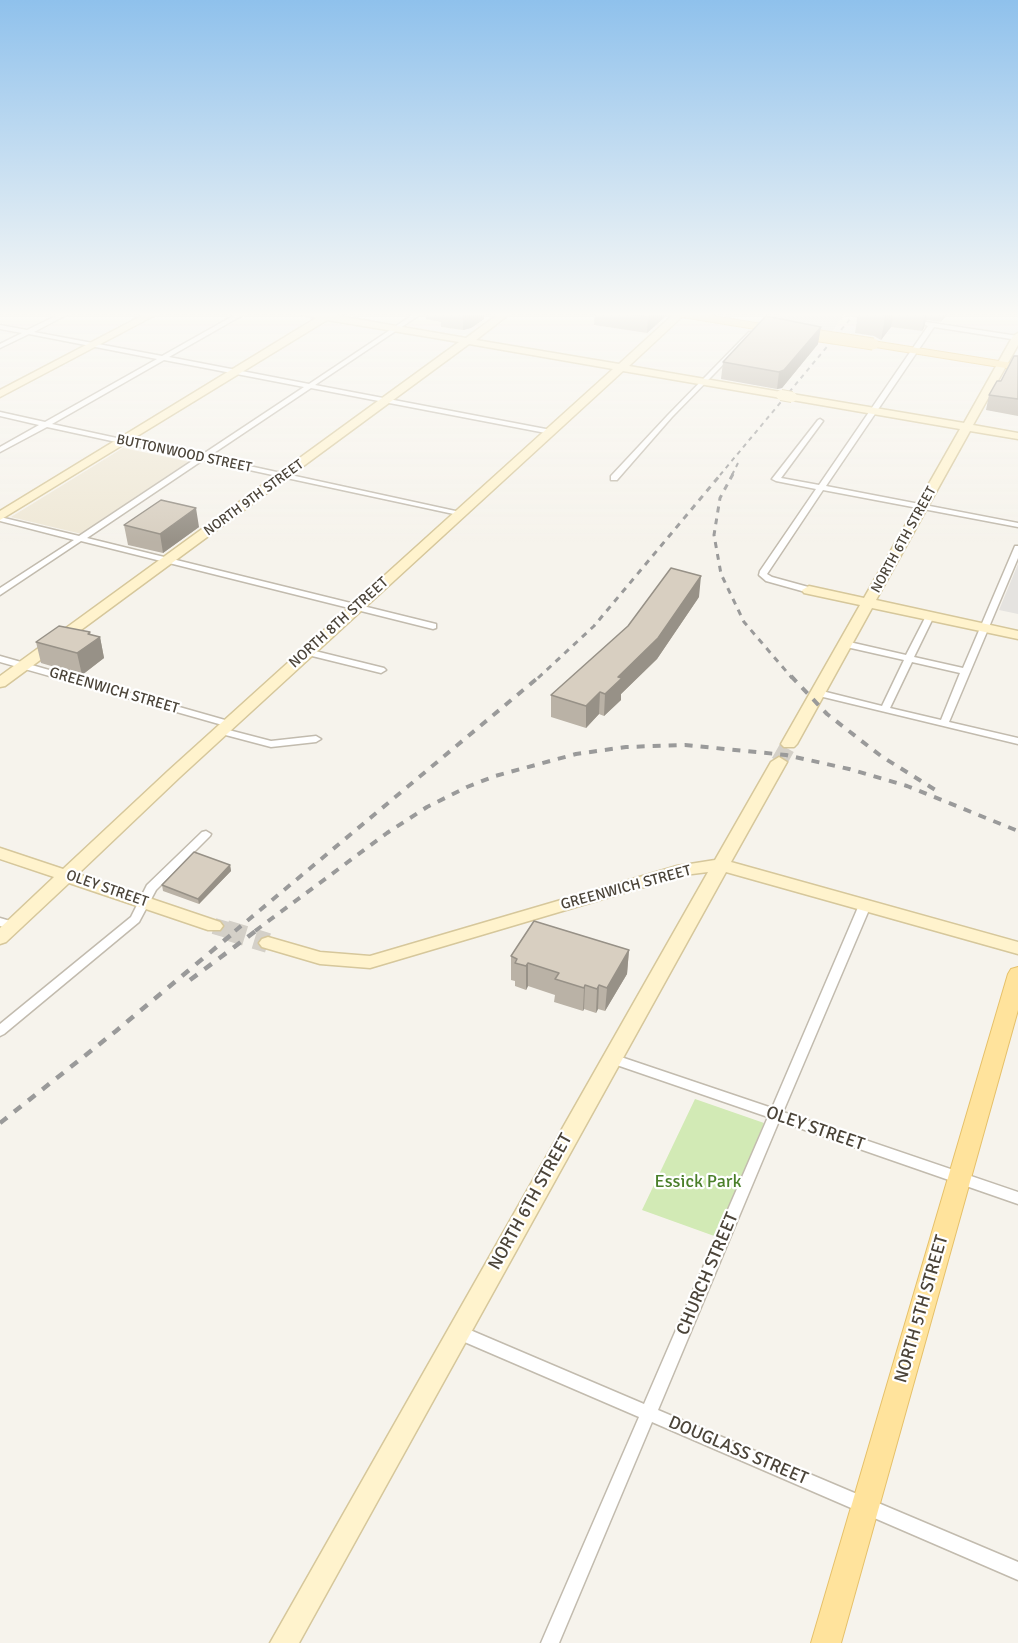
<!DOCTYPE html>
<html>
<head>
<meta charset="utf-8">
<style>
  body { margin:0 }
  canvas { display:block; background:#f6f3ec }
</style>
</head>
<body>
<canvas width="1018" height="1643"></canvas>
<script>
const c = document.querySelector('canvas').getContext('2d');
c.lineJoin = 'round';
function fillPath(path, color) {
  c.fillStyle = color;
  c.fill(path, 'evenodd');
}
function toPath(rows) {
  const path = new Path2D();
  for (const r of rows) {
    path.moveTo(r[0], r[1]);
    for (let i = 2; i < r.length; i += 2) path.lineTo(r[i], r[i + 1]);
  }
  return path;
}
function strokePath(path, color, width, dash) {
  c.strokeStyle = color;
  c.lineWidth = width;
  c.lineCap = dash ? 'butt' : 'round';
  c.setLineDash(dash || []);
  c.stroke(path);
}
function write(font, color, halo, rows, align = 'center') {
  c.font = font + ' Signika,sans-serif';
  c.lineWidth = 4.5;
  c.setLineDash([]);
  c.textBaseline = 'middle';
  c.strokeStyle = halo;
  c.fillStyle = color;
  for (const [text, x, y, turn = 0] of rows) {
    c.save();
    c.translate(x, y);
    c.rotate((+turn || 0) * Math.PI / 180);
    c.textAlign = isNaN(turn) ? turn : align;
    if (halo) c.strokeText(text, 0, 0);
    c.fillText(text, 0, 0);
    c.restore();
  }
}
fillPath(toPath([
  [123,448,190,462,82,534,11,517]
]), '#efe8d6');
fillPath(toPath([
  [695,1099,764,1123,717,1237,642,1210]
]), '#d2eab5');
fillPath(toPath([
  [783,312,826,312,845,315,829,335,771,326],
  [1018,564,1018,614,999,610]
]), '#e5e3e0');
strokePath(toPath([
  [779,762,789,744],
  [214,926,231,931]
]), '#d4d0c8', 16, [16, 8]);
strokePath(toPath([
  [226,930,268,943]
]), '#d4d0c8', 20, [20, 10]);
const street = toPath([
  [64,312,72,312,34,332,162,356,240,312,248,312,169,357,309,384,417,312,424,312,315,385,551,430,554,432,551,434,311,388,208,457,460,512,463,512,463,516,203,460,87,538,436,624,436,628,433,629,81,541,0,595,0,588,74,540,0,521,0,517,79,536,195,459,47,427,0,452,0,447,39,425,0,416,0,412,45,422,157,359,29,334,0,348,0,344,22,333,0,329,0,325,27,330,64,312],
  [164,360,304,387,200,456,52,424,164,360],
  [926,322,1018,336,1018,340,934,327,826,486,1018,523,1018,527,823,490,767,574,772,577,812,588,813,590,809,593,766,581,759,575,760,571,816,489,776,481,772,479,818,420,820,419,823,421,781,478,819,485,928,326,923,324,926,322],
  [749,332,754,333,672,417,617,480,611,480,611,476,668,415,749,332],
  [1015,546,1018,546,1018,558,949,722,1018,738,1018,744,815,695,813,693,818,690,882,706,904,660,842,646,841,644,845,641,906,655,926,616,930,613,934,616,914,657,963,668,1015,546],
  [912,662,960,673,941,720,890,708,912,662],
  [307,649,384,668,386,670,381,673,304,654,303,652,304,650,307,649],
  [0,656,232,722,234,724,229,727,226,726,0,662,0,656],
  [221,728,271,741,316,736,321,739,316,742,271,747,218,733,216,731,218,729,221,728],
  [206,831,211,834,210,836,156,890,139,922,4,1034,0,1036,0,1024,131,917,147,885,202,832,206,831],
  [865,901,871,905,783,1112,1018,1192,1018,1204,779,1121,658,1410,1018,1562,1018,1580,652,1422,559,1643,541,1643,639,1417,453,1337,450,1332,453,1327,458,1325,463,1327,644,1404,768,1117,608,1062,606,1059,608,1056,612,1054,772,1108,859,905,865,901],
  [0,918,17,923,19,926,17,929,13,930,0,926,0,918]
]);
const secondary = toPath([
  [149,312,161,312,0,397,0,390,149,312],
  [294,312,332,312,333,315,466,338,501,312,512,312,476,340,619,364,676,312,687,312,629,366,781,392,786,395,781,398,623,371,180,777,78,874,220,922,223,926,220,930,208,930,69,883,6,942,0,944,0,928,54,877,0,859,0,848,63,869,168,771,613,369,469,344,5,686,0,687,0,676,459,342,327,320,0,520,0,511,316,318,294,312],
  [1018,333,1018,345,973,425,1018,433,1018,439,970,431,876,600,1018,631,1018,639,872,608,797,744,794,747,784,747,781,744,860,605,804,593,802,590,809,586,864,598,960,429,792,400,787,397,792,394,964,423,1013,336,1018,333],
  [779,757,787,762,731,862,1018,942,1018,954,726,872,299,1643,270,1643,708,872,684,875,370,968,320,964,262,947,259,943,262,939,268,937,320,952,370,956,677,866,715,860,771,762,779,757]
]);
const primary = toPath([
  [664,312,689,312,780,327,785,330,780,333,669,315,664,312],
  [873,341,1018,364,1018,370,869,346,869,342,873,341],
  [1018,967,1018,1010,841,1643,811,1643,1008,974,1011,969,1018,967]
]);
strokePath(street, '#c2bbae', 3);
strokePath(secondary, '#d6c79b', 3);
strokePath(primary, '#e6c16a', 2);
fillPath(street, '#fff');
fillPath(secondary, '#fff3cd');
fillPath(primary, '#ffe39c');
strokePath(toPath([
  [720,475,856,312],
  [732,475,738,463]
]), '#9a9a9a', 2, [4.5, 4.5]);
strokePath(toPath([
  [733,474,720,498,714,535,721,574,744,622,792,678],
  [538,678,594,626,721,474]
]), '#9a9a9a', 3, [6, 6]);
strokePath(toPath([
  [791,676,827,714,881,756,937,791],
  [235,931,540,676],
  [255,931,387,833,427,807,467,787,495,776,576,754,626,747,685,745,786,755,849,769,907,786,1018,831]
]), '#9a9a9a', 4, [8, 8]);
strokePath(toPath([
  [190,980,257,930],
  [0,1123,116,1031,237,930]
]), '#9a9a9a', 4.5, [9, 9]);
const streetBridge = toPath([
  [849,312,869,315]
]);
const secondaryBridge = toPath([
  [781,395,792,397]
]);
const primaryBridge = toPath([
  [800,333,873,344]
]);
strokePath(streetBridge, '#c2bbae', 8, []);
strokePath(secondaryBridge, '#d6c79b', 12, []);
strokePath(primaryBridge, '#e6c16a', 13, []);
strokePath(streetBridge, '#fff', 7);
strokePath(secondaryBridge, '#fff3cd', 10);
strokePath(primaryBridge, '#ffe39c', 11);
fillPath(toPath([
  [426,312,484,312,484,319,471,328,463,330,441,327,441,322,426,319],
  [595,312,667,312,666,316,647,333,594,325],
  [858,312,948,312,941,322,926,320,924,328,922,331,891,327,881,340,874,336,855,333],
  [818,344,782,388,777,389,721,379,723,362],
  [1018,356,1018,416,986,410,989,395,1001,381],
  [124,525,199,527,163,553,128,545],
  [699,597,657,659,621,694,621,700,604,716,599,714,586,728,551,717,551,695],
  [90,634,100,637,104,658,82,675,41,663,36,642],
  [230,865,231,871,199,904,163,891,162,885],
  [629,950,627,974,605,1011,598,1009,596,1013,584,1009,583,1011,554,1002,555,995,528,986,526,990,515,986,515,981,511,980,511,956]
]), '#bab2a6');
fillPath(toPath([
  [469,312,484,312,484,319,471,328,463,330,463,314],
  [654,312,667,312,666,316,647,333,648,317],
  [886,312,894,312,891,327,881,340],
  [925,312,927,312,924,328,922,331],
  [943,312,948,312,941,322],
  [821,327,818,344,782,388,777,389,779,372],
  [196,508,199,527,163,553,160,534],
  [701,576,699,597,657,659,621,694,621,700,604,716,605,694,618,677],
  [90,632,92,643,100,637,104,658,82,675,77,653],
  [600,692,599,714,586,728,586,706],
  [230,865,231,871,199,904,198,899],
  [629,950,627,974,605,1011,607,988],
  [528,963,528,986,526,990,526,966],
  [585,985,584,1009,583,1011,584,988],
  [599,985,598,1009,596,1013,597,989]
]), '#979187');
const building = toPath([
  [451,312,469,312,463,314,451,312],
  [616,312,654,312,648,317,616,312],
  [766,316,821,327,784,370,779,372,723,362,766,316],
  [1014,356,1018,356,1018,399,989,395,997,381,1001,381,1014,356],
  [161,500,196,508,160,534,124,525,161,500],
  [671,568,701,576,658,638,618,677,622,678,605,694,600,692,586,706,551,695,628,626,671,568],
  [59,626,90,632,88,634,100,637,77,653,36,642,59,626],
  [194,852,230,865,198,899,162,885,194,852],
  [534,921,629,950,607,988,599,985,597,989,585,985,584,988,555,979,559,973,528,963,526,966,515,963,517,959,511,956,534,921]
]);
fillPath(building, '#d8cfc1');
strokePath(building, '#979187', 1.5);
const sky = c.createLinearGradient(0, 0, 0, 542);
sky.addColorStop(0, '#8fc1ec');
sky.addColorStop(0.58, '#fbfaf6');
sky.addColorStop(1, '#fbfaf600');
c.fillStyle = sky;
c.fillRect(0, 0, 1018, 542);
write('14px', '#4b4439', '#fff', [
  ["BUTTONWOOD STREET",184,454,12],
  ["NORTH 9TH STREET",254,498,-36],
  ["NORTH 6TH STREET",904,540,-61]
]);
write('15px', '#4b4439', '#fff', [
  ["NORTH 8TH STREET",339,623,-42],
  ["GREENWICH STREET",114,691,16],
  ["GREENWICH STREET",626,888,-15],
  ["OLEY STREET",107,889,19]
]);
write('18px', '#4b4439', '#fff', [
  ["OLEY STREET",815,1129,19],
  ["NORTH 6TH STREET",531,1202,-61],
  ["CHURCH STREET",708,1274,-67],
  ["NORTH 5TH STREET",922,1309,-74],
  ["DOUGLASS STREET",738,1451,23]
]);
write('18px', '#4a7f2a', '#fff', [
  ["Essick Park",698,1182]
]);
</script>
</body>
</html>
